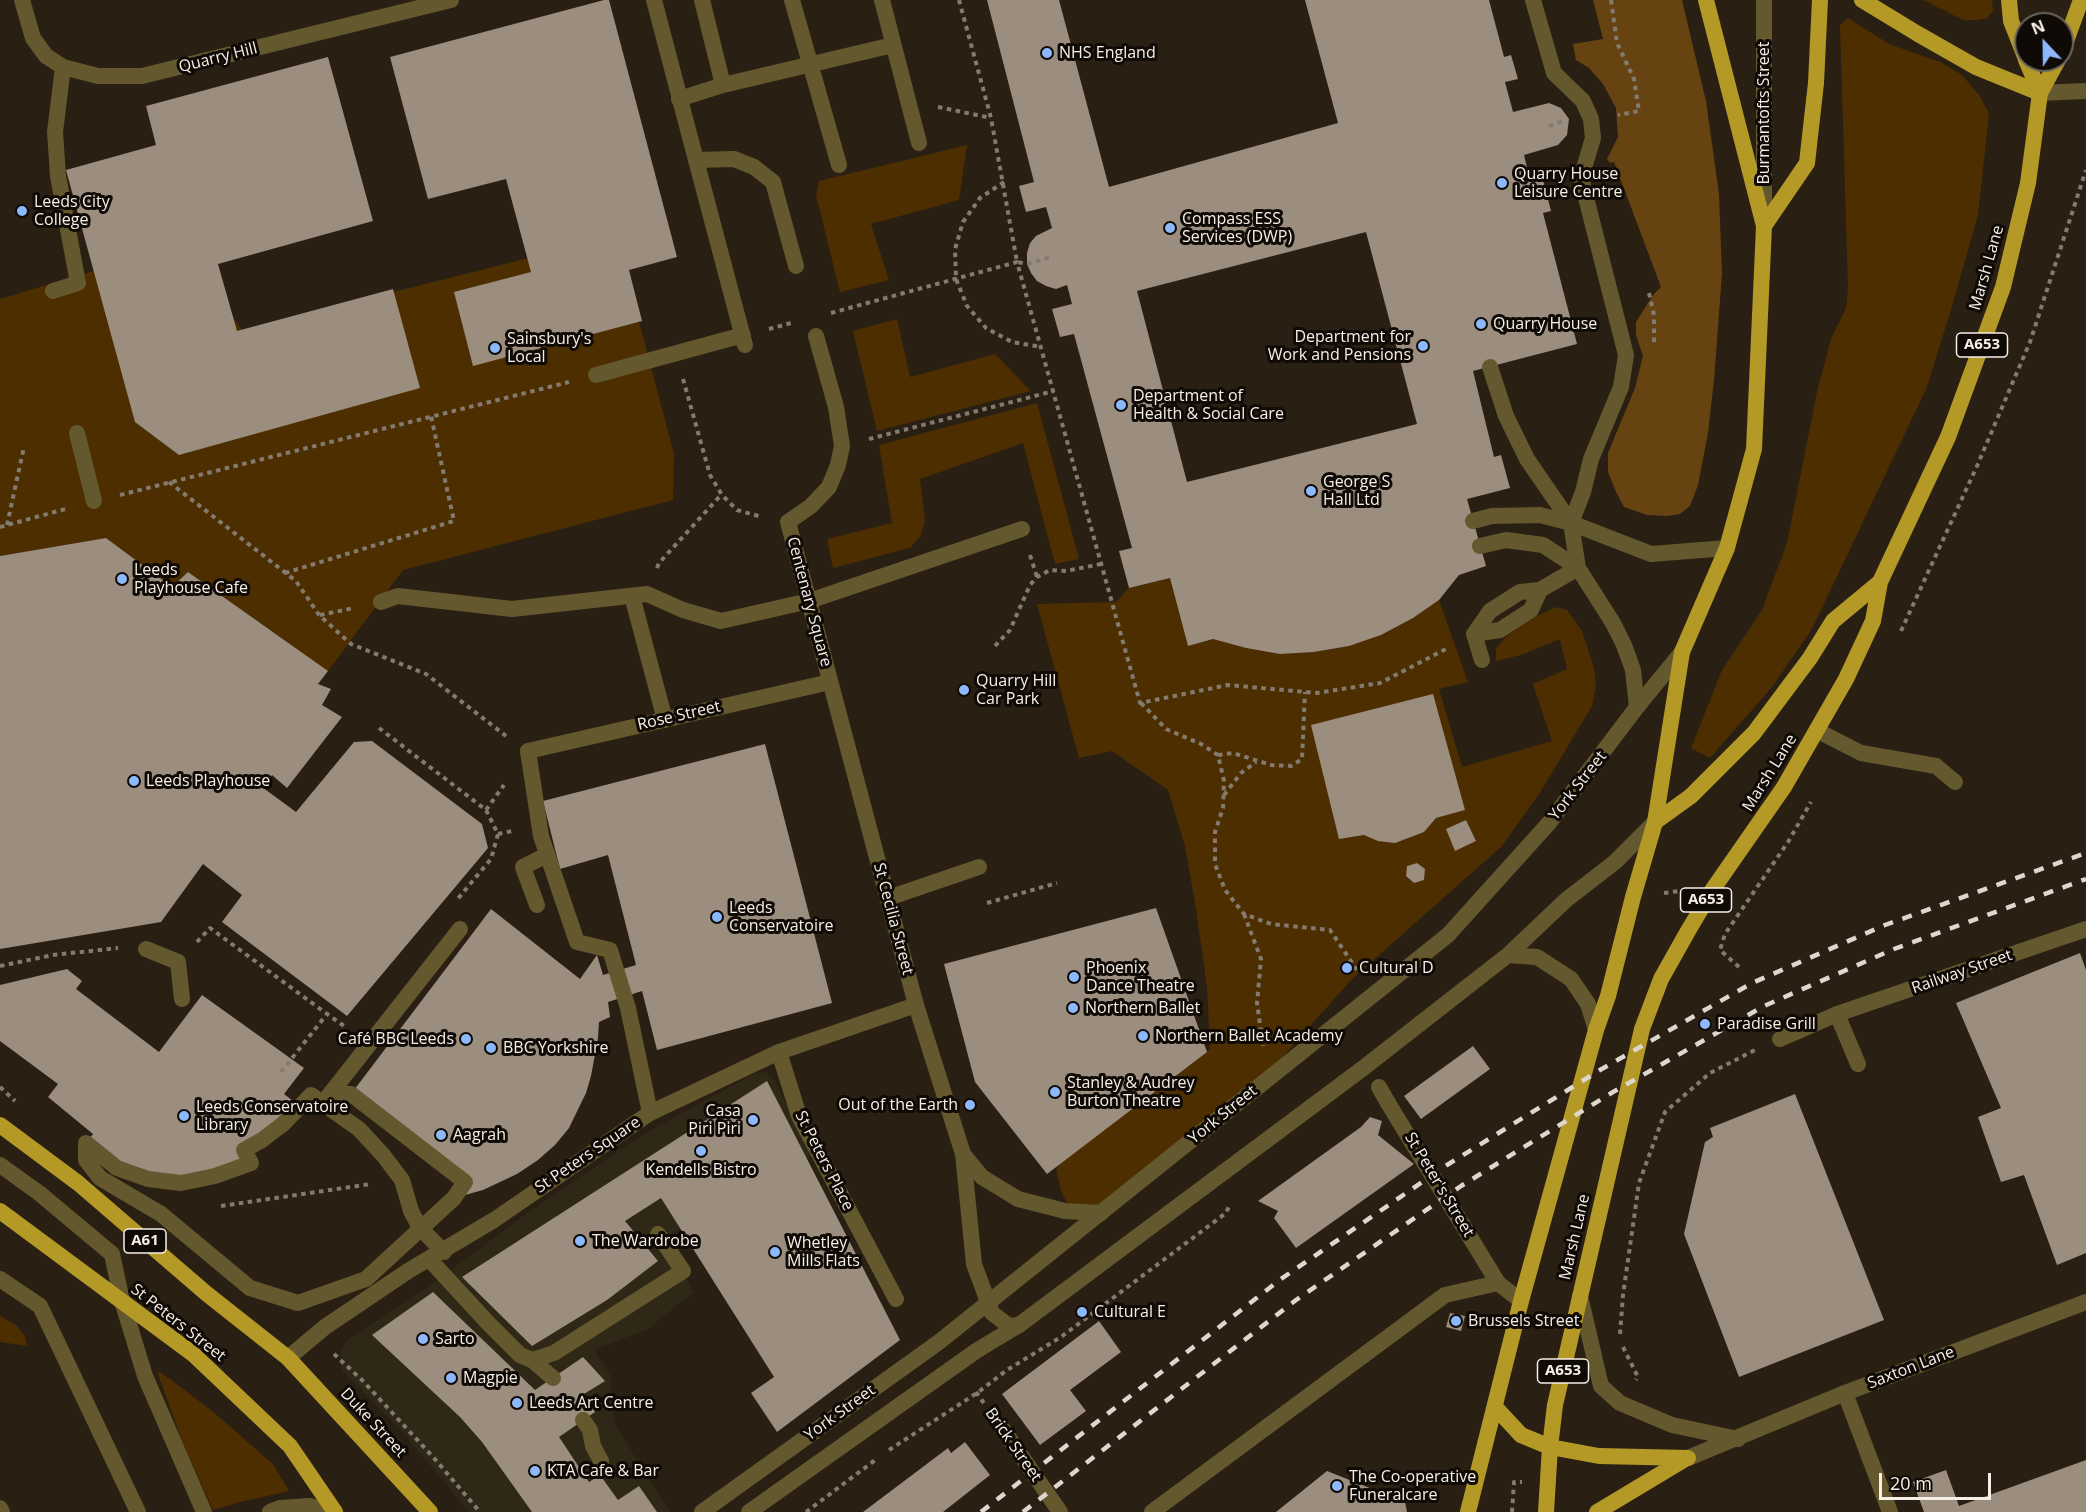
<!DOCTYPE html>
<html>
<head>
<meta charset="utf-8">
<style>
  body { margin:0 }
  #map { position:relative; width:2086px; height:1512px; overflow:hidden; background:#2a1f13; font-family:"Open Sans",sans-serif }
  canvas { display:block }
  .north { position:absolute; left:2014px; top:12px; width:60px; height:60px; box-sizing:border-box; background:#0f0a05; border:2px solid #6b665f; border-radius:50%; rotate:338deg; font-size:16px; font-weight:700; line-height:24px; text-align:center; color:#f6efe7 }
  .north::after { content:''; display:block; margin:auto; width:21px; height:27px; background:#8db9fc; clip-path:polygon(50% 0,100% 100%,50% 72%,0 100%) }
  .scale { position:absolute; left:1879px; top:1473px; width:112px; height:27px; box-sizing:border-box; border:3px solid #f6efe7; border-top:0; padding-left:8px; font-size:18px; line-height:21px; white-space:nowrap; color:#f6efe7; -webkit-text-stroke:4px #0f0a05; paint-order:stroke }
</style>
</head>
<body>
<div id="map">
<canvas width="2086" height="1512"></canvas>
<div class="north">N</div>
<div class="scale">20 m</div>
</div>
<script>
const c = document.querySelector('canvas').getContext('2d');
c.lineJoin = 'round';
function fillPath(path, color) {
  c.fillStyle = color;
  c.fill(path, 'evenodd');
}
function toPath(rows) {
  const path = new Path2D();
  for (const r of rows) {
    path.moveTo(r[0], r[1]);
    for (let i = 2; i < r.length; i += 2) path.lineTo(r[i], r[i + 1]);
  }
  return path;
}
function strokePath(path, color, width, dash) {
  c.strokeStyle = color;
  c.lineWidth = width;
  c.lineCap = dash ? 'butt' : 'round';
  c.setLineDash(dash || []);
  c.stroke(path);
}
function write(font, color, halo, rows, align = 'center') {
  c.font = font + ' "Open Sans",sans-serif';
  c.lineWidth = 6;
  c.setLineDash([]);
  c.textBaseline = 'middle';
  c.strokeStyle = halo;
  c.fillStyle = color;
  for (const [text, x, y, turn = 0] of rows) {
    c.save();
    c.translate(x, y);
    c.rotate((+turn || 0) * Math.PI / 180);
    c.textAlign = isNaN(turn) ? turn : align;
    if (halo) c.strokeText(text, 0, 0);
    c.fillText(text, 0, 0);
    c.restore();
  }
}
fillPath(toPath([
  [765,1072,775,1081,811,1156,662,1239,694,1292,646,1330,594,1350,610,1375,615,1425,670,1512,469,1512,399,1428,342,1370,340,1362,341,1352,347,1340,431,1285,527,1213,644,1134,753,1074]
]), '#2f2817');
fillPath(toPath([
  [1923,0,1992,0,1993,11,1987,18,1976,20,1963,20],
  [1848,18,1889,44,1940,62,1961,74,1980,96,1989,114,1978,215,1953,303,1927,387,1812,629,1772,687,1710,758,1691,748,1722,670,1762,610,1787,543,1817,392,1831,339,1846,308,1848,288,1840,25],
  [967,145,959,200,871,224,889,280,840,292,816,195,819,181],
  [608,238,627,276,674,454,673,500,403,570,328,671,188,572,172,587,106,538,0,556,0,299,100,269,189,256,242,330],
  [897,319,910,377,995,354,1031,391,877,431,853,331],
  [1037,403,1079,559,1055,564,1023,443,920,479,925,520,920,537,910,548,833,568,827,539,892,523,879,445],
  [1170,578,1188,646,1213,639,1246,648,1280,654,1314,652,1349,646,1381,635,1413,618,1439,600,1468,682,1439,689,1462,767,1552,741,1533,684,1567,669,1560,639,1521,655,1496,661,1496,648,1507,636,1533,618,1556,607,1567,610,1582,631,1594,668,1596,686,1592,706,1541,791,1501,847,1352,979,1263,1079,1091,1210,1070,1209,1062,1193,1056,1170,1061,1161,1210,1049,1207,987,1196,909,1185,846,1168,790,1112,751,1079,758,1037,604,1116,602,1129,588],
  [1464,810,1436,818,1424,832,1395,842,1364,835,1339,839],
  [1466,820,1476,841,1455,850,1447,829],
  [1417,863,1425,870,1424,880,1414,883,1406,876,1407,866],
  [0,1316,17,1326,25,1336,27,1346,0,1342],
  [157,1371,170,1379,212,1411,273,1464,289,1491,240,1502,213,1510,182,1441]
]), '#4d2e00');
fillPath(toPath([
  [1593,0,1682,0,1706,101,1719,194,1722,273,1714,380,1708,433,1698,485,1690,506,1680,514,1668,516,1647,515,1624,507,1616,492,1608,472,1608,453,1635,388,1643,356,1636,335,1636,322,1653,295,1661,287,1614,162,1610,163,1607,159,1618,137,1616,108,1603,84,1589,68,1576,60,1573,44,1603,39]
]), '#664311');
fillPath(toPath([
  [604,0,609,0,677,257,629,270,642,321,473,366,454,292,531,272,506,179,428,199,390,57],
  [987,0,1059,0,1109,187,1338,123,1305,0,1489,0,1504,57,1511,55,1518,79,1505,82,1513,112,1549,103,1561,108,1569,119,1567,135,1558,145,1524,155,1530,180,1542,176,1551,211,1543,213,1577,344,1473,371,1494,457,1501,455,1510,488,1467,499,1486,566,1459,575,1439,600,1413,618,1381,635,1349,646,1314,652,1280,654,1246,648,1213,639,1188,646,1170,578,1129,588,1119,551,1132,548,1074,334,1060,337,1052,309,1072,304,1067,285,1056,289,1046,286,1037,281,1031,273,1027,264,1027,253,1030,243,1036,236,1052,228,1046,207,1026,212,1019,186,1034,182],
  [1366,232,1417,424,1187,482,1137,291],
  [328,57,373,221,218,264,237,331,393,289,420,388,179,455,135,422,66,170,156,145,146,106],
  [106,538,172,587,188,572,328,671,318,684,331,689,322,705,342,717,287,788,272,775,262,787,296,812,354,742,372,741,482,824,488,848,347,1016,222,922,242,895,203,864,161,922,0,949,0,556],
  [1433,694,1465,810,1436,818,1424,832,1395,843,1378,841,1364,835,1339,839,1311,725],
  [765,744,832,1003,657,1050,642,991,608,1002,610,1017,599,1022,598,1038,591,1076,586,1093,569,1128,555,1145,538,1160,517,1174,483,1190,454,1198,465,1182,351,1094,491,909,580,979,597,955,603,975,636,965,608,855,560,869,543,801],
  [1466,820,1476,841,1455,851,1446,829],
  [1417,863,1425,869,1424,880,1414,883,1406,876,1407,866],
  [1156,908,1207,1052,1047,1174,975,1082,944,964],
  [2080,953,2086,970,2086,1253,2057,1265,2024,1175,2001,1182,1978,1117,2001,1108,1956,1003],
  [67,969,82,981,76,989,159,1052,202,995,304,1068,284,1094,301,1107,244,1150,251,1163,215,1176,148,1179,86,1143,93,1134,48,1097,58,1084,0,1041,0,985],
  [1473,1046,1490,1069,1421,1119,1404,1096],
  [767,1081,900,1340,777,1432,751,1393,774,1377,661,1198,625,1221,658,1261,607,1300,532,1346,462,1277],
  [1795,1094,1884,1320,1739,1377,1684,1234,1705,1142,1713,1137,1710,1128],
  [1370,1117,1382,1121,1378,1135,1414,1164,1296,1248,1274,1218,1278,1211,1258,1201,1361,1127],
  [433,1292,535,1390,583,1357,605,1381,584,1394,595,1412,559,1437,589,1482,600,1475,618,1500,639,1486,657,1512,532,1512,482,1442,460,1417,372,1335],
  [1450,1313,1465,1316,1461,1331,1446,1327],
  [1099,1321,1121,1352,1070,1390,1086,1411,1040,1445,1002,1394],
  [965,1442,990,1475,943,1512,863,1512,948,1448,951,1453],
  [2086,1460,2086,1512,1924,1512,1913,1482,1946,1470,1959,1506],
  [1327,1471,1405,1502,1407,1512,1276,1512]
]), '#9b8e7f');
strokePath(toPath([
  [959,0,991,118,1017,262,1027,264,1051,257],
  [1611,0,1617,43,1634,79,1639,111,1618,115],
  [938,107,991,118],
  [1549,126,1563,121],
  [1004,182,980,198,963,222,955,249,956,279,967,306,986,328,1012,342,1041,347],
  [1649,293,1654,315,1654,346],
  [831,313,1017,262,1140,703,1228,685,1317,693,1380,683,1448,648],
  [769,329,791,323],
  [683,379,710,475,722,495,737,510,762,517],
  [869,439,1054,391],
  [169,482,296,581,319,615,351,644,426,674,506,736],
  [120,495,569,382],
  [7,525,24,447],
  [0,527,69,508],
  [1030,555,1037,577],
  [657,568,659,563,721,495],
  [285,573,454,521,431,416],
  [320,615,354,608],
  [1901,631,1977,466,2030,342,2086,170],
  [995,646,1010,630,1030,585,1037,577,1050,570,1066,571,1101,564],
  [1141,703,1166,729,1201,744,1218,755,1224,781,1223,808,1215,832,1215,864,1225,890,1244,914,1271,924,1330,930,1357,970],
  [379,728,486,810,498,834,491,859,456,901],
  [1218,755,1233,753,1271,765,1291,766,1302,759,1305,692],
  [1224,795,1241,773,1256,762],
  [486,810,504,785],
  [498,834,512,831],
  [1664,893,1680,891],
  [987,903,1057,883],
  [1244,914,1261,959,1257,1003,1263,1046],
  [197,942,210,928,327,1014],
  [0,966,53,955,118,948],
  [1739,967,1720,950,1725,934,1788,842,1811,802],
  [281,1072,327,1014,347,1028],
  [0,1087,15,1101],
  [221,1206,371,1184],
  [1620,1334,1623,1295,1639,1183,1665,1112,1710,1073,1757,1049],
  [1623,1347,1638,1377,1636,1380],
  [334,1354,362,1380,434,1458,480,1512],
  [976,1392,986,1406],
  [889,1450,977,1393,1007,1370,1061,1337,1226,1213,1230,1204],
  [806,1512,878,1458],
  [1512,1512,1514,1482,1522,1482]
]), '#847b70', 4, [4.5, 4.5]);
strokePath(toPath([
  [702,0,723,85],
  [792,0,839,165],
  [882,0,919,143],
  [1533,0,1554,73,1583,101,1591,119,1593,138,1581,178,1626,355,1621,387,1591,459,1583,492,1571,523],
  [679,99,723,85,893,45],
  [1490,367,1506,416,1527,459,1571,523,1578,568,1613,623,1624,645,1633,670,1637,707],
  [1473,521,1492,516,1540,515,1571,523,1651,554,1727,548],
  [1480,546,1506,540,1543,545,1578,568,1540,590,1520,592,1490,611,1474,634,1500,630,1531,610,1540,590],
  [632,596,665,720],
  [381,602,398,596,512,609,647,594,683,610,721,621,809,601,1022,529],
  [1474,634,1482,660],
  [1818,731,1861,753,1936,766,1955,782],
  [888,898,979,867],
  [537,905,523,867,547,855],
  [146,949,178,962,182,999],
  [779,1052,799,1116,896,1299],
  [315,1098,359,1129,383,1155,402,1180,411,1211,420,1228,444,1252],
  [323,1103,460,929],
  [0,1165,39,1193,112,1254,122,1301,145,1376,204,1512],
  [430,1260,488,1323,520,1355,532,1360,554,1353,683,1271,658,1234],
  [0,1279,40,1306,138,1512],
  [532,1360,553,1378],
  [1845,1393,1890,1512],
  [583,1420,590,1430,593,1446,601,1461],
  [0,1508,2,1512],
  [270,1512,280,1508,310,1506,330,1512],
  [749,1512,976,1351,1019,1325]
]), '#64582e', 16);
strokePath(toPath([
  [696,160,745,345],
  [596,375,743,335],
  [77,433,94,501],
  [528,751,541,836,577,942,610,950,628,1008,650,1113],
  [1379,1087,1388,1103],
  [340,1094,351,1094,465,1182,454,1198,366,1279,298,1303,250,1288,161,1214,100,1178,86,1160,86,1143,117,1168,148,1179,181,1183,215,1176,251,1163,244,1150,262,1140,283,1124,311,1095,323,1104,340,1094]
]), '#64582e', 16);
strokePath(toPath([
  [22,0,33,38,46,56,63,67,98,76,142,76,451,0],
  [654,0,696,160,734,159,754,167,773,182,796,266],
  [2040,93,2086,91],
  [53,291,78,283,58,176,55,132,63,67],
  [816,336,836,407,842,446,838,465,829,487,811,506,788,522,916,1005,963,1154,974,1264,992,1313,1009,1326,1019,1325],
  [528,751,830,682],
  [1837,1014,1858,1064],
  [1780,1039,1837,1014,2086,929],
  [1388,1103,1498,1283],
  [963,1154,982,1177,1018,1199,1065,1211,1101,1213],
  [1580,1296,1601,1386,1620,1403,1672,1425,1738,1439],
  [288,1358,325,1327,408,1271,494,1220,650,1113,779,1052,916,1005],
  [1002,1428,1060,1512],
  [1688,1458,1845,1393,2086,1302],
  [1152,1512,1445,1295,1498,1283,1521,1301]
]), '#64582e', 16);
strokePath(toPath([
  [1764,0,1764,216],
  [1508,955,1537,957,1571,979,1588,1004,1596,1030],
  [1019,1325,1362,1069,1508,955,1566,900,1615,862,1655,822],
  [702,1512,939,1342,1448,935,1549,823,1637,707,1682,652]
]), '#64582e', 16);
strokePath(toPath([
  [1862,0,1918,34,1976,67,2040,93],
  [2009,0,2011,21,2026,59],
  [2062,52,2081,0],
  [2026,60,2040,93],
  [1764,226,1807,163,1816,83,1820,0],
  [1655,822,1691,796,1754,733,1810,658,1833,621,1880,582],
  [0,1125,78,1183,207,1294,288,1358,430,1512],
  [0,1211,193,1354,290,1446,335,1512],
  [1495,1407,1521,1435,1550,1447,1599,1456,1688,1458],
  [1468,1512,1521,1301,1596,1030,1608,996,1633,897,1655,822,1682,652,1727,548,1754,449,1764,226,1706,0],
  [1546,1512,1550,1447,1555,1405,1642,1029,1661,979,1688,931,1713,889,1784,787,1846,679,1873,621,1880,582,1948,437,2003,287,2028,183,2040,93,2058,60],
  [1597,1512,1687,1458]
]), '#b49926', 16);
strokePath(toPath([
  [981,1512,1281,1279,1447,1165,1600,1070,1752,983,1885,925,2086,853],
  [1023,1512,1296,1300,1461,1186,1613,1092,1764,1006,1894,949,2086,879]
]), '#ded7cf', 4.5, [10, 10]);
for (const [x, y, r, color] of [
  [1047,53,6,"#8db9fc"],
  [1502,183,6,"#8db9fc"],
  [22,211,6,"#8db9fc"],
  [1170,228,6,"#8db9fc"],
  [1481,324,6,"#8db9fc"],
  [1423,346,6,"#8db9fc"],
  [495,348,6,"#8db9fc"],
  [1121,405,6,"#8db9fc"],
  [1311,491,6,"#8db9fc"],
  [122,579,6,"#8db9fc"],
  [964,690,6,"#8db9fc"],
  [134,781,6,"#8db9fc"],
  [717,917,6,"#8db9fc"],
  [1347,968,6,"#8db9fc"],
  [1074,977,6,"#8db9fc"],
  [1073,1008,6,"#8db9fc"],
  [1705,1024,6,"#8db9fc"],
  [1143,1036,6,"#8db9fc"],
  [466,1039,6,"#8db9fc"],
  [491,1048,6,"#8db9fc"],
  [1055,1092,6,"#8db9fc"],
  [970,1105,6,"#8db9fc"],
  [184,1116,6,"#8db9fc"],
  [753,1120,6,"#8db9fc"],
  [441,1135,6,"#8db9fc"],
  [701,1151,6,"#8db9fc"],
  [580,1241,6,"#8db9fc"],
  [775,1252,6,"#8db9fc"],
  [1082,1312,6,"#8db9fc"],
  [1456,1321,6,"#8db9fc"],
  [423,1339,6,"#8db9fc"],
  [451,1378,6,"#8db9fc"],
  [517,1403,6,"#8db9fc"],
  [535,1471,6,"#8db9fc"],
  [1337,1486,6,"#8db9fc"]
]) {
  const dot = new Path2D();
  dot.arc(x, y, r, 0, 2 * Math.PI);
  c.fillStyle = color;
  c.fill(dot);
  strokePath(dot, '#0f0a05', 2);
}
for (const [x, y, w] of [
  [1982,345,51],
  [1706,900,51],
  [145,1241,42],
  [1563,1371,51]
]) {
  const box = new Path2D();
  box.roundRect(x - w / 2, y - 12, w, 24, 4.5);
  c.fillStyle = '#0f0a05';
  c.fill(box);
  strokePath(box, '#f6efe7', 1.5);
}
write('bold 15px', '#f6efe7', null, [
  ["A653",1982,345],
  ["A653",1706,900],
  ["A61",145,1241],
  ["A653",1563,1371]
]);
write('16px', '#f6efe7', '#0f0a05', [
  ["NHS England",1059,53],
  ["Quarry House",1514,174],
  ["Leisure Centre",1514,192],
  ["Leeds City",34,202],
  ["College",34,220],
  ["Compass ESS",1182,219],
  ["Services (DWP)",1182,237],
  ["Quarry House",1493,324],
  ["Department for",1411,337,"right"],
  ["Work and Pensions",1411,355,"right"],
  ["Sainsbury's",507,339],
  ["Local",507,357],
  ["Department of",1133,396],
  ["Health & Social Care",1133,414],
  ["George S",1323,482],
  ["Hall Ltd",1323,500],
  ["Leeds",134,570],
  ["Playhouse Cafe",134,588],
  ["Quarry Hill",976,681],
  ["Car Park",976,699],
  ["Leeds Playhouse",146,781],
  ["Leeds",729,908],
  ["Conservatoire",729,926],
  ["Phoenix",1086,968],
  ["Dance Theatre",1086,986],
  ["Cultural D",1359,968],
  ["Northern Ballet",1085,1008],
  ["Paradise Grill",1717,1024],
  ["Northern Ballet Academy",1155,1036],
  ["Café BBC Leeds",454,1039,"right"],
  ["BBC Yorkshire",503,1048],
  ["Stanley & Audrey",1067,1083],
  ["Burton Theatre",1067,1101],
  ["Out of the Earth",958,1105,"right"],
  ["Leeds Conservatoire",196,1107],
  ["Library",196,1125],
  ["Casa",741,1111,"right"],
  ["Piri Piri",741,1129,"right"],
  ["Aagrah",453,1135],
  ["Kendells Bistro",701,1170,"center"],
  ["The Wardrobe",592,1241],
  ["Whetley",787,1243],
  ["Mills Flats",787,1261],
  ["Cultural E",1094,1312],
  ["Brussels Street",1468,1321],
  ["Sarto",435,1339],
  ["Magpie",463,1378],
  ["Leeds Art Centre",529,1403],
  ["KTA Cafe & Bar",547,1471],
  ["The Co-operative",1349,1477],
  ["Funeralcare",1349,1495]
], 'left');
write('16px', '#f6efe7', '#0f0a05', [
  ["Quarry Hill",218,58,-14],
  ["Burmantofts Street",1764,113,-90],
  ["Marsh Lane",1987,268,-74],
  ["Centenary Square",809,602,75],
  ["Rose Street",679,716,-13],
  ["Marsh Lane",1770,773,-58],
  ["York Street",1578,786,-52],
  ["St Cecilia Street",893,919,75],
  ["Railway Street",1962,972,-19],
  ["York Street",1223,1115,-39],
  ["St Peters Square",588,1155,-34],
  ["St Peters Place",824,1161,63],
  ["St Peter's Street",1439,1185,59],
  ["Marsh Lane",1575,1237,-77],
  ["St Peters Street",178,1323,38],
  ["Saxton Lane",1911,1368,-21],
  ["York Street",840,1413,-36],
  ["Duke Street",373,1423,47],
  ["Brick Street",1013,1445,55]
]);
</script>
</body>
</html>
